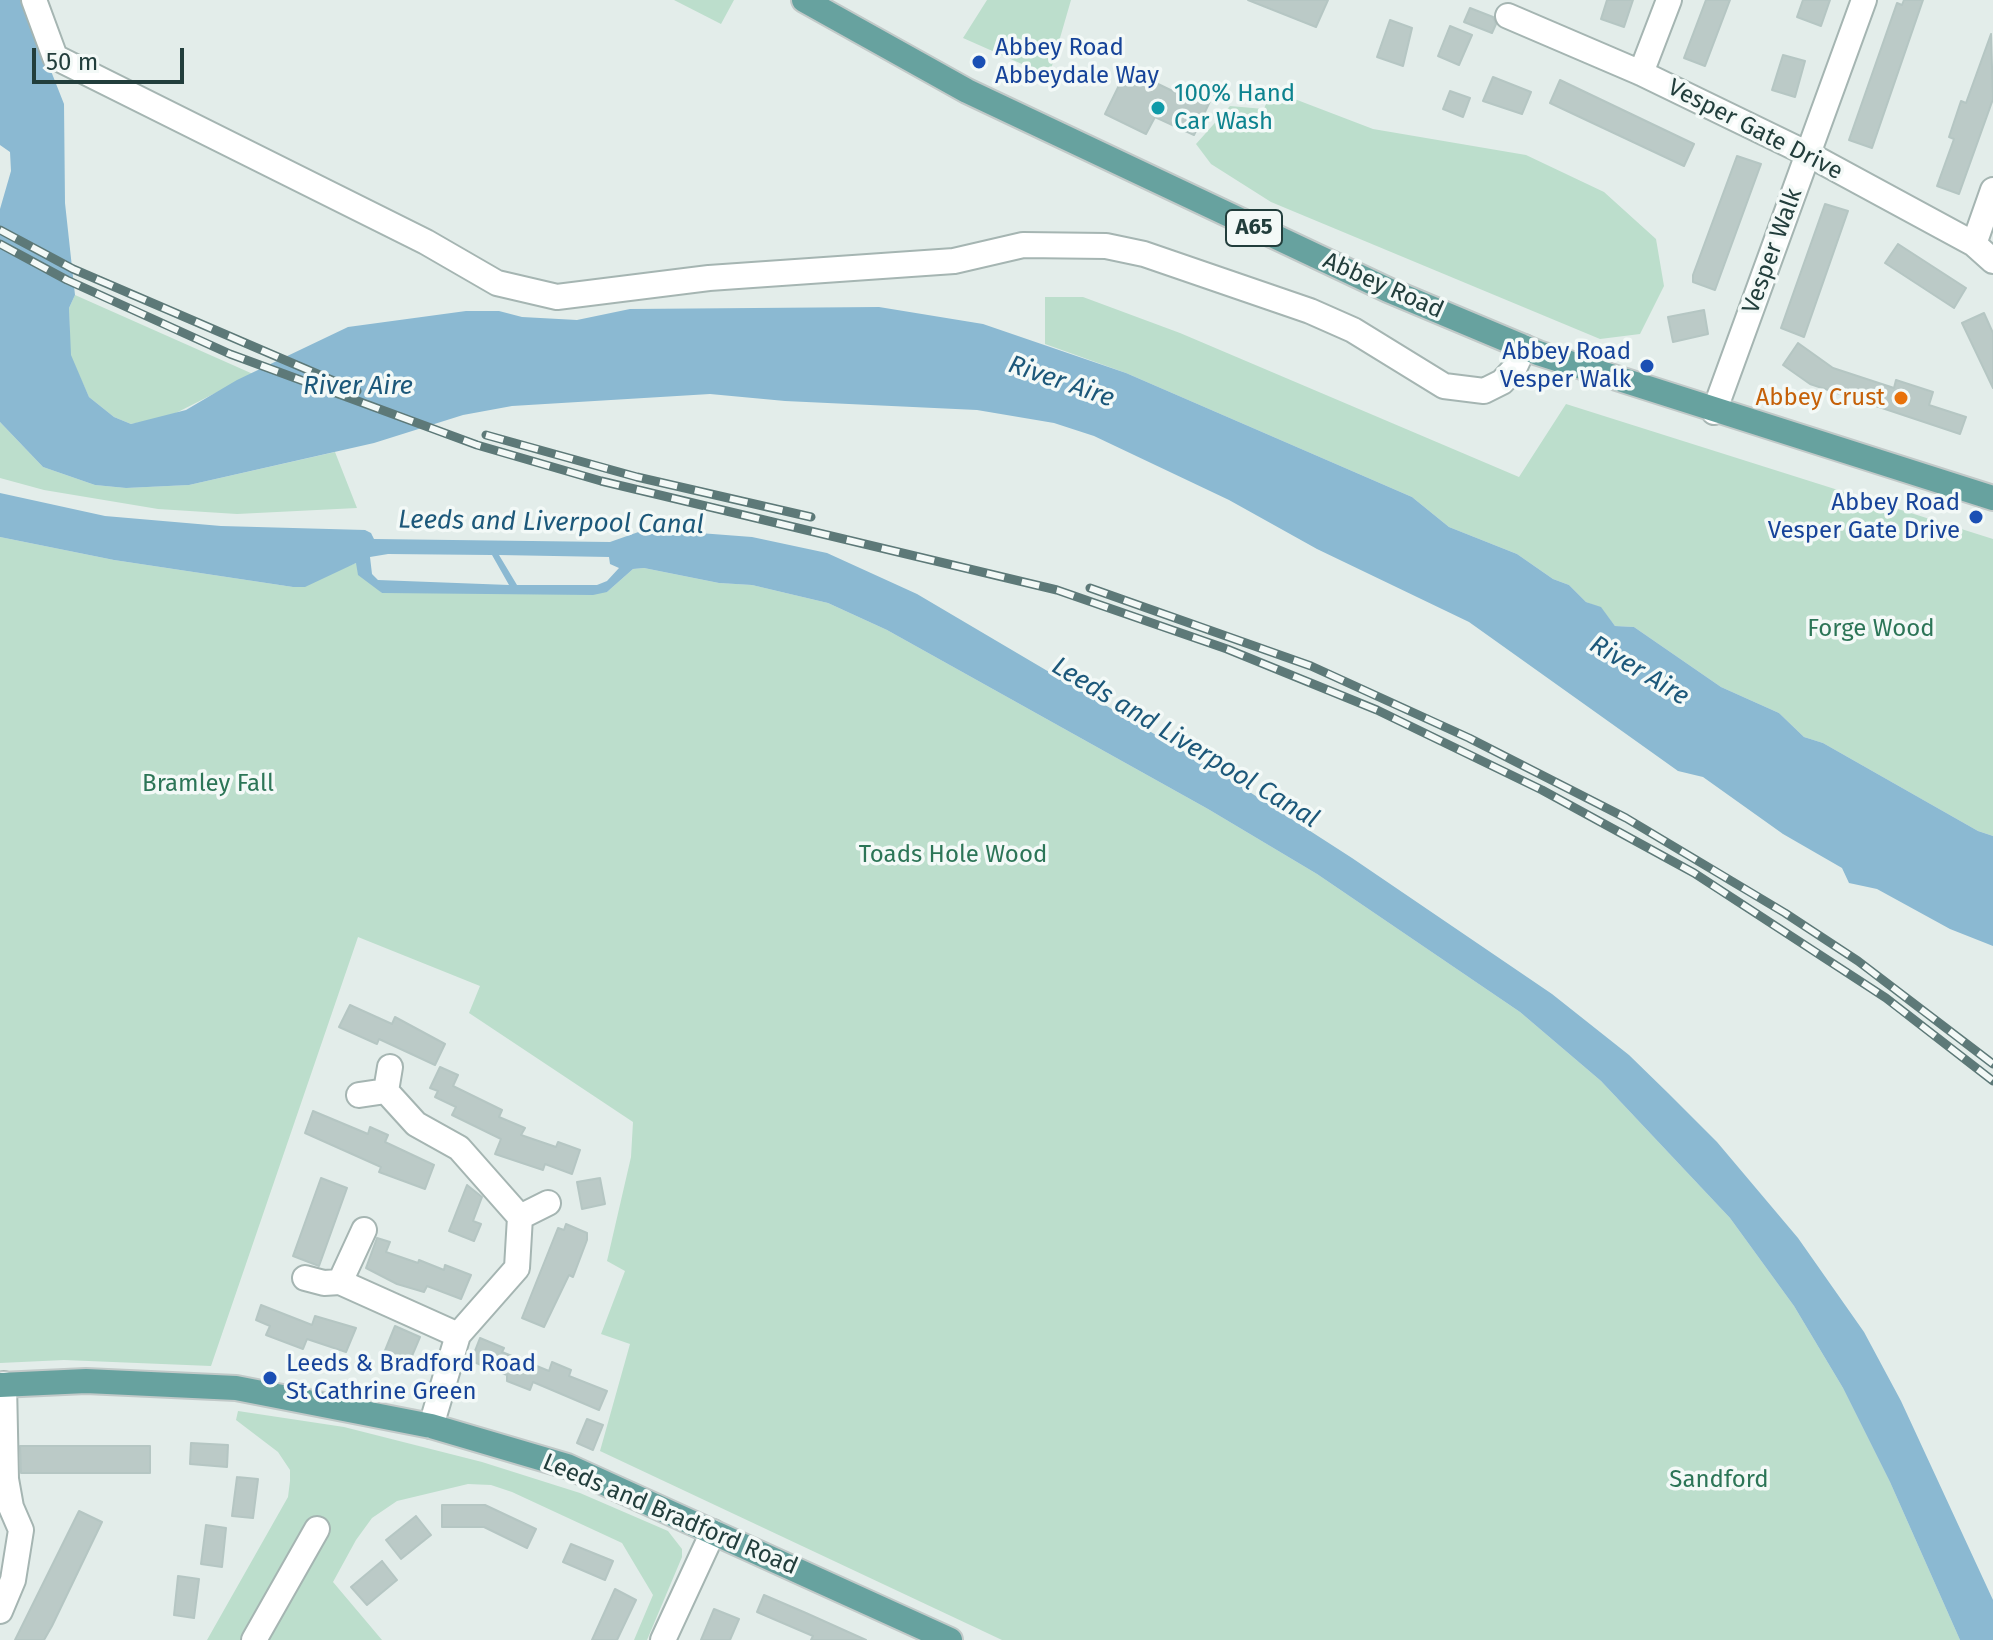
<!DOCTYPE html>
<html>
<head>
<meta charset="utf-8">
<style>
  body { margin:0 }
  #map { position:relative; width:1993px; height:1640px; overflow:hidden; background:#e3edea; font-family:"Fira Sans",sans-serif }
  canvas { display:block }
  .scale { position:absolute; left:32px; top:48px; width:152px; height:36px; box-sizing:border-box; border:4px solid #223e3c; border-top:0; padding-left:10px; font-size:24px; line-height:28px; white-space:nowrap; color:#223e3c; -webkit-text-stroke:6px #f3f9f7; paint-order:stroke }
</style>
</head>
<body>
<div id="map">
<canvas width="1993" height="1640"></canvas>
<div class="scale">50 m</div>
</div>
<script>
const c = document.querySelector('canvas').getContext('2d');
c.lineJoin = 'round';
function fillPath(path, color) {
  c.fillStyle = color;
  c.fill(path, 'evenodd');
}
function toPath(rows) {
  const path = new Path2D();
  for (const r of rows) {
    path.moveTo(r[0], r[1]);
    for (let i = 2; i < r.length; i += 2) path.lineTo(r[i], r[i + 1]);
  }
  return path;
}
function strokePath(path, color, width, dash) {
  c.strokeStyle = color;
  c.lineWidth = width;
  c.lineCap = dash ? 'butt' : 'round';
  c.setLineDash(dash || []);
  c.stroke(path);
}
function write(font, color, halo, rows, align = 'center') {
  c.font = font + ' "Fira Sans",sans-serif';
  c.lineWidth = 7;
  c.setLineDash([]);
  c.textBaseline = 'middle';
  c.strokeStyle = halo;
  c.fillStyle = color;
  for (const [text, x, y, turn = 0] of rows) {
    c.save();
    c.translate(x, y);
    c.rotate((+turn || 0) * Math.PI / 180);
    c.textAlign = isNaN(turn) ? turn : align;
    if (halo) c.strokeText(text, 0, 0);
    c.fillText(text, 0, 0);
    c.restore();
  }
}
fillPath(toPath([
  [674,0,734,0,721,24],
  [987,0,1071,0,1049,76,963,38],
  [1271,90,1373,129,1526,155,1604,192,1656,239,1664,286,1640,334,1600,339,1271,202,1211,164,1196,144,1230,106,1264,109],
  [75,295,253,374,168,417,131,424,114,417,89,397,70,355,69,308],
  [1045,297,1083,297,1180,333,1519,477,1566,404,1993,539,1993,836,1978,831,1823,743,1804,737,1779,713,1721,687,1634,627,1615,626,1601,608,1586,602,1569,585,1553,579,1517,554,1449,527,1412,497,1126,373,1045,344],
  [0,422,43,467,95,485,126,488,189,485,335,452,357,508,237,514,158,509,44,490,0,478],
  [0,537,114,560,293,587,356,563,382,593,607,592,633,569,644,568,719,583,752,585,828,603,887,630,1208,809,1317,874,1520,1012,1601,1081,1730,1218,1794,1306,1843,1388,1890,1482,1960,1640,1002,1640,600,1451,630,1344,601,1334,625,1271,607,1261,631,1157,633,1122,469,1013,480,986,358,937,211,1366,64,1360,0,1363],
  [238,1411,344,1427,482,1462,580,1493,668,1531,682,1549,682,1557,647,1640,634,1640,653,1595,622,1543,512,1492,491,1485,468,1484,397,1501,372,1518,356,1540,333,1582,382,1640,263,1640,326,1525,310,1517,244,1640,207,1640,288,1497,290,1481,290,1470,278,1452,236,1420]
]), '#bcdecc');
fillPath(toPath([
  [0,0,23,0,64,104,65,203,75,295,69,308,71,355,89,397,114,417,131,424,186,410,237,380,348,327,466,311,499,311,522,317,577,320,630,309,879,307,983,324,1126,373,1412,497,1449,527,1517,554,1553,579,1569,585,1586,602,1601,607,1615,626,1634,627,1721,687,1779,713,1804,737,1823,743,1978,831,1993,836,1993,946,1950,929,1877,889,1849,883,1842,868,1783,834,1703,777,1678,771,1469,622,1317,549,1229,500,1094,436,1054,423,977,410,785,401,710,394,512,406,463,415,374,443,189,485,126,488,95,485,43,467,0,422,0,209,11,171,10,152,0,145],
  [0,493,105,516,221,526,365,530,371,533,374,539,610,542,647,529,752,537,827,553,917,594,1217,771,1352,858,1552,994,1629,1055,1668,1093,1717,1142,1798,1238,1864,1332,1901,1401,1993,1600,1993,1640,1960,1640,1890,1482,1843,1388,1794,1306,1730,1218,1601,1081,1520,1012,1317,874,1208,809,887,630,828,603,752,585,719,583,644,568,633,569,607,592,593,595,382,593,358,575,356,563,305,587,293,587,114,560,0,537],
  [388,554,492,555,509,585,378,580,372,574,370,557],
  [499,555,609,557,610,564,619,568,607,581,597,585,517,585]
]), '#8bb9d2');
const building = toPath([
  [1248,0,1328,0,1316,27,1248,0],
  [1607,0,1633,0,1624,27,1601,19,1607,0],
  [1706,0,1730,0,1705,66,1684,58,1706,0],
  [1803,0,1830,0,1821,26,1797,17,1803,0],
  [1904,0,1923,0,1872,148,1849,140,1897,3,1902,5,1904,0],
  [1470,8,1493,17,1496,24,1492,33,1464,22,1470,8],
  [1390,20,1412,28,1403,66,1377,57,1390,20],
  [1450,26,1472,35,1459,65,1438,56,1450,26],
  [1991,34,1993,99,1959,194,1937,186,1954,139,1949,137,1961,101,1966,103,1991,34],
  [1783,55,1805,61,1795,97,1772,90,1783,55],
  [1127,69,1185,97,1191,84,1213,95,1194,135,1155,117,1146,134,1105,114,1127,69],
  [1493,77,1531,92,1522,114,1483,101,1493,77],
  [1560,80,1694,144,1684,166,1550,103,1560,80],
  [1450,91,1470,98,1463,117,1443,109,1450,91],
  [1737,156,1761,164,1715,290,1693,282,1693,275,1737,156],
  [1825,204,1848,211,1804,337,1781,328,1825,204],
  [1898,244,1966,288,1954,308,1885,263,1898,244],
  [1704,310,1708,334,1673,342,1668,317,1704,310],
  [1984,313,1993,333,1993,388,1962,323,1984,313],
  [1798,343,1833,368,1894,388,1896,380,1933,392,1929,405,1966,417,1960,434,1810,384,1783,365,1798,343],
  [350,1005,392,1024,395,1017,445,1044,435,1065,379,1039,377,1044,339,1027,350,1005],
  [440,1067,458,1075,453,1086,502,1110,499,1117,525,1128,521,1135,556,1147,558,1142,580,1150,572,1174,545,1164,543,1170,495,1154,501,1139,452,1115,456,1107,435,1097,438,1091,430,1088,440,1067],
  [313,1111,368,1134,370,1127,388,1135,385,1142,434,1165,425,1189,379,1172,381,1167,305,1133,313,1111],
  [321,1178,347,1188,319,1266,293,1256,321,1178],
  [600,1178,605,1204,582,1209,577,1182,600,1178],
  [467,1185,482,1197,473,1221,481,1224,474,1241,449,1231,467,1185],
  [566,1224,587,1233,587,1240,573,1277,569,1275,544,1327,522,1318,558,1228,564,1230,566,1224],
  [377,1238,390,1242,386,1252,418,1263,419,1260,444,1270,445,1265,471,1275,461,1299,427,1286,424,1292,397,1284,366,1268,377,1238],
  [261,1305,312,1325,315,1316,356,1328,346,1352,307,1339,303,1349,266,1335,270,1326,256,1320,261,1305],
  [395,1326,420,1337,409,1363,384,1353,395,1326],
  [480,1338,504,1348,502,1352,549,1371,552,1362,571,1370,569,1376,607,1391,599,1410,533,1382,530,1390,507,1381,507,1375,471,1361,480,1338],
  [587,1419,603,1425,593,1450,577,1443,587,1419],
  [191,1443,228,1445,227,1467,190,1464,191,1443],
  [20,1446,150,1446,150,1473,21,1473,20,1446],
  [237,1477,258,1479,253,1518,232,1516,237,1477],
  [442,1505,485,1505,536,1529,527,1548,484,1527,442,1527,442,1505],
  [79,1511,102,1522,52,1626,44,1640,15,1640,79,1511],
  [416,1516,431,1535,401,1559,386,1540,416,1516],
  [206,1525,226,1528,222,1567,201,1564,206,1525],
  [571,1544,613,1561,605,1580,563,1562,571,1544],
  [382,1561,397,1580,367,1605,351,1587,382,1561],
  [178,1576,199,1579,194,1618,174,1615,178,1576],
  [615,1589,636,1600,617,1640,592,1640,615,1589],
  [764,1595,806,1613,866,1640,811,1640,813,1636,757,1612,764,1595],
  [714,1609,739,1619,730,1640,701,1640,714,1609]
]);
fillPath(building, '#bbcac7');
strokePath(building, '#b5c6c3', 2);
const minor = toPath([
  [34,0,55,57,426,242,497,283,557,297,709,278,954,261,1023,245,1106,246,1144,254,1310,311,1353,330,1444,386,1484,391,1502,382,1514,369,1524,347],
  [1508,16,1641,73,1808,154,1974,244,1993,261],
  [1641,73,1669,0],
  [1974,244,1993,190],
  [1714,412,1864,0],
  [386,1091,416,1124,459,1148,520,1217,517,1268,458,1335,431,1426],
  [359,1095,386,1091,390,1067],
  [520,1217,548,1203],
  [364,1230,340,1282,458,1335],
  [305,1278,324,1283,340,1282],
  [0,1611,13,1580,21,1530,11,1507,6,1479,4,1384],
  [254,1640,317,1529],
  [663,1640,713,1532]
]);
const major = toPath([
  [804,0,967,91,1388,290,1538,353,1993,498],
  [0,1385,86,1381,236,1388,431,1426,567,1466,950,1640]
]);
strokePath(minor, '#a5b5b2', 28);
strokePath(major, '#c1c9c8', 28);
strokePath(minor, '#fff', 24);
strokePath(major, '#67a29f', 24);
const rail = toPath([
  [0,230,73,269,357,391],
  [0,244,67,280,230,354,477,445,601,481,1057,590,1227,649,1377,710,1542,790,1694,873,1886,998,1993,1081],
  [486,435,637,477,811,517],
  [1090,588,1311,666,1469,738,1626,818,1785,913,1858,961,1993,1064]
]);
strokePath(rail, '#5d7978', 9);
strokePath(rail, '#f3f9f7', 6, [18]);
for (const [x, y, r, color] of [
  [979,62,8,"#1a4fb4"],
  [1158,108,8,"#0f9aa8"],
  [1647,366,8,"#1a4fb4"],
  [1901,398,8,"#e8710a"],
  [1976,517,8,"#1a4fb4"],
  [270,1378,8,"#1a4fb4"]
]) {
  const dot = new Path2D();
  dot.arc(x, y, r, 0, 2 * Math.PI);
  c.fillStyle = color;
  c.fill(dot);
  strokePath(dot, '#f3f9f7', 3);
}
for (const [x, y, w] of [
  [1254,228,56]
]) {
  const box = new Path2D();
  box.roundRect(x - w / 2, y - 18, w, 36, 6);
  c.fillStyle = '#f3f9f7';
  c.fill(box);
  strokePath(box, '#223e3c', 2);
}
write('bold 22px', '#223e3c', null, [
  ["A65",1254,228]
]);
write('24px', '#164399', '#f3f9f7', [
  ["Abbey Road",995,48],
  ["Abbeydale Way",995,76],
  ["Abbey Road",1631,352,"right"],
  ["Vesper Walk",1631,380,"right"],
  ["Abbey Road",1960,503,"right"],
  ["Vesper Gate Drive",1960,531,"right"],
  ["Leeds & Bradford Road",286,1364],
  ["St Cathrine Green",286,1392]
], 'left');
write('24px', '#0d838f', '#f3f9f7', [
  ["100% Hand",1174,94],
  ["Car Wash",1174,122]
], 'left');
write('24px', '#223e3c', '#f3f9f7', [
  ["Vesper Gate Drive",1755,130,27],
  ["Vesper Walk",1773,251,-70],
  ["Abbey Road",1383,286,24],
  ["Leeds and Bradford Road",670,1515,23]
]);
write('24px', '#c56008', '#f3f9f7', [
  ["Abbey Crust",1885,398]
], 'right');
write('24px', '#2c7557', '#f3f9f7', [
  ["Forge Wood",1871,629],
  ["Bramley Fall",208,784],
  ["Toads Hole Wood",953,855],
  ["Sandford",1719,1480]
]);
write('italic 26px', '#1c587a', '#f3f9f7', [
  ["River Aire",1061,382,19],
  ["River Aire",358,387],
  ["Leeds and Liverpool Canal",551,523,1],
  ["River Aire",1639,671,31],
  ["Leeds and Liverpool Canal",1185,743,31]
]);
</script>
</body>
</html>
